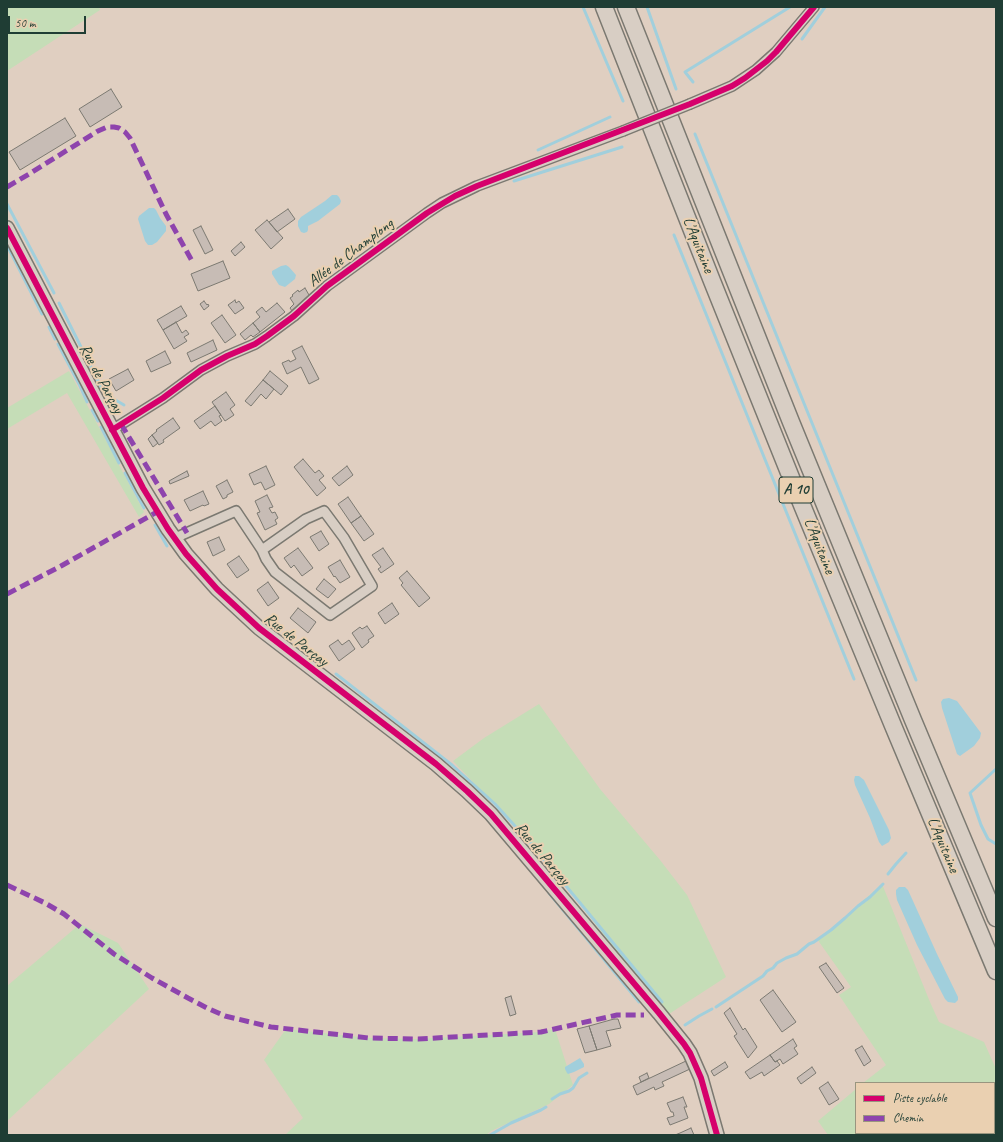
<!DOCTYPE html>
<html>
<head>
<meta charset="utf-8">
<style>
  body { margin:0 }
  #map { position:relative; width:1003px; height:1142px; overflow:hidden; background:#e0cfc1; font-family:Caveat,sans-serif }
  canvas { display:block }
  .frame { position:absolute; inset:0; border:8px solid #1f3d34; pointer-events:none }
  .legend { position:absolute; left:855px; top:1082px; width:140px; height:52px; box-sizing:border-box; background:#ead0b1; border:1px solid #99957f; margin:0; padding:5px 7px; list-style:none; font-size:12px; color:#1f3d34 }
  .legend li { display:flex; align-items:center; gap:8px; height:20px }
  .legend b { width:20px; border:1px solid #99957f }
  .scale { position:absolute; left:8px; top:16px; width:78px; height:18px; box-sizing:border-box; border:2px solid #1f3d34; border-top:0; padding-left:5px; font-size:12px; line-height:14px; white-space:nowrap; color:#1f3d34; -webkit-text-stroke:3px #ead0b1; paint-order:stroke }
</style>
</head>
<body>
<div id="map">
<canvas width="1003" height="1142"></canvas>
<div class="frame"></div>
<ul class="legend">
<li><b style="height:5px;background:#d6006c"></b>Piste cyclable</li>
<li><b style="height:5px;background:#8e44ad"></b>Chemin</li>
</ul>
<div class="scale">50 m</div>
</div>
<script>
const c = document.querySelector('canvas').getContext('2d');
c.lineJoin = 'round';
function fillPath(path, color) {
  c.fillStyle = color;
  c.fill(path, 'evenodd');
}
function toPath(rows) {
  const path = new Path2D();
  for (const r of rows) {
    path.moveTo(r[0], r[1]);
    for (let i = 2; i < r.length; i += 2) path.lineTo(r[i], r[i + 1]);
  }
  return path;
}
function strokePath(path, color, width, dash) {
  c.strokeStyle = color;
  c.lineWidth = width;
  c.lineCap = dash ? 'butt' : 'round';
  c.setLineDash(dash || []);
  c.stroke(path);
}
function write(font, color, halo, rows, align = 'center') {
  c.font = font + ' Caveat,sans-serif';
  c.lineWidth = 4;
  c.setLineDash([]);
  c.textBaseline = 'middle';
  c.strokeStyle = halo;
  c.fillStyle = color;
  for (const [text, x, y, turn = 0] of rows) {
    c.save();
    c.translate(x, y);
    c.rotate((+turn || 0) * Math.PI / 180);
    c.textAlign = isNaN(turn) ? turn : align;
    if (halo) c.strokeText(text, 0, 0);
    c.fillText(text, 0, 0);
    c.restore();
  }
}
fillPath(toPath([
  [7,7,99,7,100,10,7,71],
  [69,371,144,512,139,517,67,393,7,429,7,408],
  [539,704,600,789,660,860,687,895,726,977,669,1014,627,965,565,885,525,837,453,761,484,738],
  [882,884,930,1002,939,1022,984,1042,996,1069,996,1135,828,1135,818,1121,856,1089,856,1133,994,1133,994,1083,863,1083,886,1065,839,995,851,987,817,939,834,927],
  [80,924,118,943,149,989,7,1121,7,986],
  [286,1029,369,1038,418,1039,541,1032,555,1029,573,1085,549,1104,491,1131,486,1135,285,1135,303,1118,264,1060]
]), '#c5ddb7');
fillPath(toPath([
  [332,195,337,195,339,197,341,201,340,204,318,221,308,226,308,230,307,232,304,233,301,232,298,226,298,221,301,217,325,201],
  [149,208,154,208,156,210,160,218,166,226,166,231,157,242,152,245,148,245,145,241,138,219,139,216],
  [286,265,289,267,296,275,295,279,285,287,279,285,272,274,272,271,281,266],
  [949,698,957,701,981,733,980,738,974,746,960,756,957,754,942,708,941,702,943,699],
  [855,776,859,776,864,780,889,830,891,838,889,842,882,846,879,842,870,818,855,785,854,780],
  [899,887,905,887,908,890,937,954,958,997,958,1000,955,1003,948,1002,945,999,917,945,897,900,896,894,896,890],
  [580,1058,584,1064,584,1067,574,1072,568,1074,567,1073,565,1069,565,1067]
]), '#a1cfdc');
strokePath(toPath([
  [583,7,623,101],
  [647,7,676,89],
  [802,39,825,7],
  [693,82,685,72,790,7],
  [695,134,916,680],
  [538,150,610,117],
  [514,181,622,147],
  [7,204,54,293],
  [674,235,854,679],
  [7,245,42,314],
  [59,303,102,389,112,398,124,405],
  [49,327,55,339],
  [58,344,79,384,87,402],
  [92,410,98,421],
  [101,427,119,463],
  [125,473,144,508],
  [155,525,167,546],
  [336,674,452,765,495,804,533,846],
  [996,769,970,793,981,825,988,839,996,844],
  [542,857,662,1002],
  [888,874,896,864,906,853],
  [549,893,639,1002],
  [716,1007,763,976,767,971,773,968,777,963,786,958,797,954,809,944,814,942,831,930,845,918,858,906,870,897,883,884],
  [685,1025,699,1016,712,1009],
  [552,1099,560,1094,569,1091,573,1088,579,1078,587,1073],
  [490,1135,511,1123,541,1110,546,1107]
]), '#a1cfdc', 3);
const building = toPath([
  [111,89,122,107,90,127,79,109,111,89],
  [65,118,76,136,20,170,9,152,65,118],
  [288,209,295,219,277,232,269,222,288,209],
  [267,220,283,238,271,249,255,230,267,220],
  [201,226,213,250,205,254,193,230,201,226],
  [241,242,245,247,235,256,231,251,241,242],
  [223,261,230,278,198,291,191,274,223,261],
  [305,288,309,295,297,308,292,311,290,308,294,304,290,298,293,296,292,295,298,290,299,292,305,288],
  [235,300,236,303,239,301,244,308,235,314,228,305,235,300],
  [204,301,207,305,208,304,209,306,204,310,200,304,204,301],
  [277,303,285,312,260,332,253,323,260,317,256,312,262,307,266,312,277,303],
  [181,306,187,316,163,330,157,320,181,306],
  [222,315,236,335,225,343,211,323,222,315],
  [176,322,182,333,186,330,189,334,184,337,187,341,174,349,163,330,176,322],
  [253,323,260,332,253,337,251,335,245,340,240,334,253,323],
  [213,340,217,350,191,362,187,353,213,340],
  [302,346,319,379,309,384,301,367,287,374,282,363,289,360,290,362,296,359,292,351,302,346],
  [165,351,171,363,151,372,146,361,165,351],
  [128,369,134,380,116,391,109,379,128,369],
  [270,371,288,386,281,395,263,380,270,371],
  [263,380,274,389,266,399,261,394,251,406,245,401,263,380],
  [226,392,235,405,230,409,234,415,225,421,212,402,226,392],
  [215,406,221,415,219,416,222,421,215,426,211,421,200,429,194,421,215,406],
  [173,418,180,428,163,440,164,442,159,445,152,435,157,431,156,430,173,418],
  [152,435,158,443,153,447,148,439,152,435],
  [303,459,315,473,319,470,324,476,319,480,326,488,317,496,294,467,303,459],
  [266,466,275,485,265,490,261,482,254,485,249,474,266,466],
  [347,466,353,475,339,486,332,478,347,466],
  [187,471,189,476,170,484,169,481,187,471],
  [227,480,233,492,227,495,227,497,223,499,216,486,227,480],
  [203,491,209,504,204,506,203,505,190,511,184,500,203,491],
  [267,495,273,507,269,508,272,513,275,512,278,518,275,520,277,524,265,530,257,513,260,512,255,501,267,495],
  [348,497,361,516,351,523,338,504,348,497],
  [361,516,374,534,364,541,351,523,361,516],
  [321,531,329,544,319,551,310,537,321,531],
  [219,537,225,550,213,556,207,542,219,537],
  [298,548,313,568,302,576,294,565,291,568,284,558,298,548],
  [383,548,394,564,381,573,378,569,381,567,372,555,383,548],
  [239,556,249,570,237,578,227,564,239,556],
  [340,560,350,577,340,583,335,576,334,577,328,567,340,560],
  [407,571,430,598,419,607,401,585,403,583,399,578,407,571],
  [324,579,336,589,328,598,316,589,324,579],
  [268,582,279,598,268,606,257,590,268,582],
  [392,603,399,614,385,624,378,613,392,603],
  [298,608,316,622,308,633,290,618,298,608],
  [367,626,374,636,368,640,369,642,362,648,352,633,360,627,362,629,367,626],
  [338,640,342,645,349,640,355,649,339,661,329,646,338,640],
  [826,963,844,988,837,993,819,967,826,963],
  [773,990,796,1022,782,1032,760,1000,773,990],
  [511,996,516,1014,510,1016,505,998,511,996],
  [730,1008,743,1030,745,1028,757,1047,748,1058,734,1036,737,1034,724,1013,730,1008],
  [614,1019,618,1019,621,1028,606,1031,611,1046,597,1050,589,1026,614,1019],
  [589,1026,597,1050,585,1053,577,1029,589,1026],
  [793,1039,797,1046,794,1048,798,1054,783,1064,780,1059,775,1062,770,1055,793,1039],
  [862,1046,871,1061,864,1066,855,1050,862,1046],
  [770,1055,775,1062,777,1061,780,1065,764,1076,762,1072,750,1079,745,1072,770,1055],
  [686,1061,690,1069,662,1082,664,1086,655,1090,654,1087,637,1095,633,1086,686,1061],
  [725,1062,728,1067,714,1076,711,1071,725,1062],
  [812,1067,816,1073,801,1084,797,1078,812,1067],
  [647,1073,649,1078,641,1082,639,1077,647,1073],
  [828,1082,839,1099,829,1105,819,1088,828,1082],
  [683,1097,687,1107,684,1107,688,1118,670,1125,667,1118,674,1116,673,1112,671,1112,667,1103,683,1097],
  [691,1128,694,1135,675,1135,680,1133,691,1128]
]);
fillPath(building, '#c7bcb5');
strokePath(building, '#7b7971', 1);
const street = toPath([
  [690,104,732,86,756,70,776,52,814,7],
  [112,430,163,398,201,370,227,356,255,344,267,336,294,316,327,286,427,213,442,203,477,186,623,131],
  [175,538,236,511,262,550,266,559,275,572,330,615,372,586,344,538,324,511,306,519,262,550]
]);
const secondary = toPath([
  [7,228,143,488,168,529,186,554,217,589,259,628,436,764,467,791,491,814,659,1013,684,1044,690,1053,701,1078,717,1135]
]);
const highway = toPath([
  [604,7,712,281,802,505,894,728,996,971],
  [626,7,791,422,913,720,996,918]
]);
strokePath(street, '#7b7971', 12);
strokePath(secondary, '#7b7971', 16);
strokePath(highway, '#7b7971', 19);
strokePath(street, '#d8cec4', 9);
strokePath(secondary, '#d8cec4', 13);
strokePath(highway, '#d8cec4', 16);
const streetBridge = toPath([
  [623,131,690,104]
]);
strokePath(streetBridge, '#7b7971', 12, []);
strokePath(streetBridge, '#d8cec4', 9);
strokePath(toPath([
  [7,187,29,174,98,131,107,127,114,127,119,128,125,132,130,138,166,214,192,261],
  [121,424,187,533],
  [7,594,61,566,157,512],
  [7,885,45,903,64,914,114,954,152,978,188,998,207,1008,225,1016,271,1027,369,1038,418,1039,541,1032,617,1015,644,1015]
]), '#8e44ad', 5, [10, 5]);
strokePath(toPath([
  [7,228,143,488,168,529,186,554,217,589,259,628,436,764,467,791,491,814,659,1013,684,1044,690,1053,701,1078,717,1135],
  [112,430,163,398,201,370,227,356,255,344,267,336,294,316,327,286,427,213,455,196,477,186,690,104,732,86,745,78,767,61,776,52,814,7]
]), '#d6006c', 6);
for (const [x, y, w] of [
  [796,490,34]
]) {
  const box = new Path2D();
  box.roundRect(x - w / 2, y - 13, w, 26, 3);
  c.fillStyle = '#ead0b1';
  c.fill(box);
  strokePath(box, '#1f3d34', 1);
}
write('bold 15px', '#1f3d34', null, [
  ["A 10",796,490]
]);
write('16px', '#1f3d34', '#ead0b1', [
  ["L'Aquitaine",698,245,68],
  ["Allée de Champlong",351,253,-37],
  ["Rue de Parçay",101,379,62],
  ["L'Aquitaine",819,546,68],
  ["Rue de Parçay",296,640,38],
  ["L'Aquitaine",943,845,67],
  ["Rue de Parçay",542,854,50]
]);
</script>
</body>
</html>
